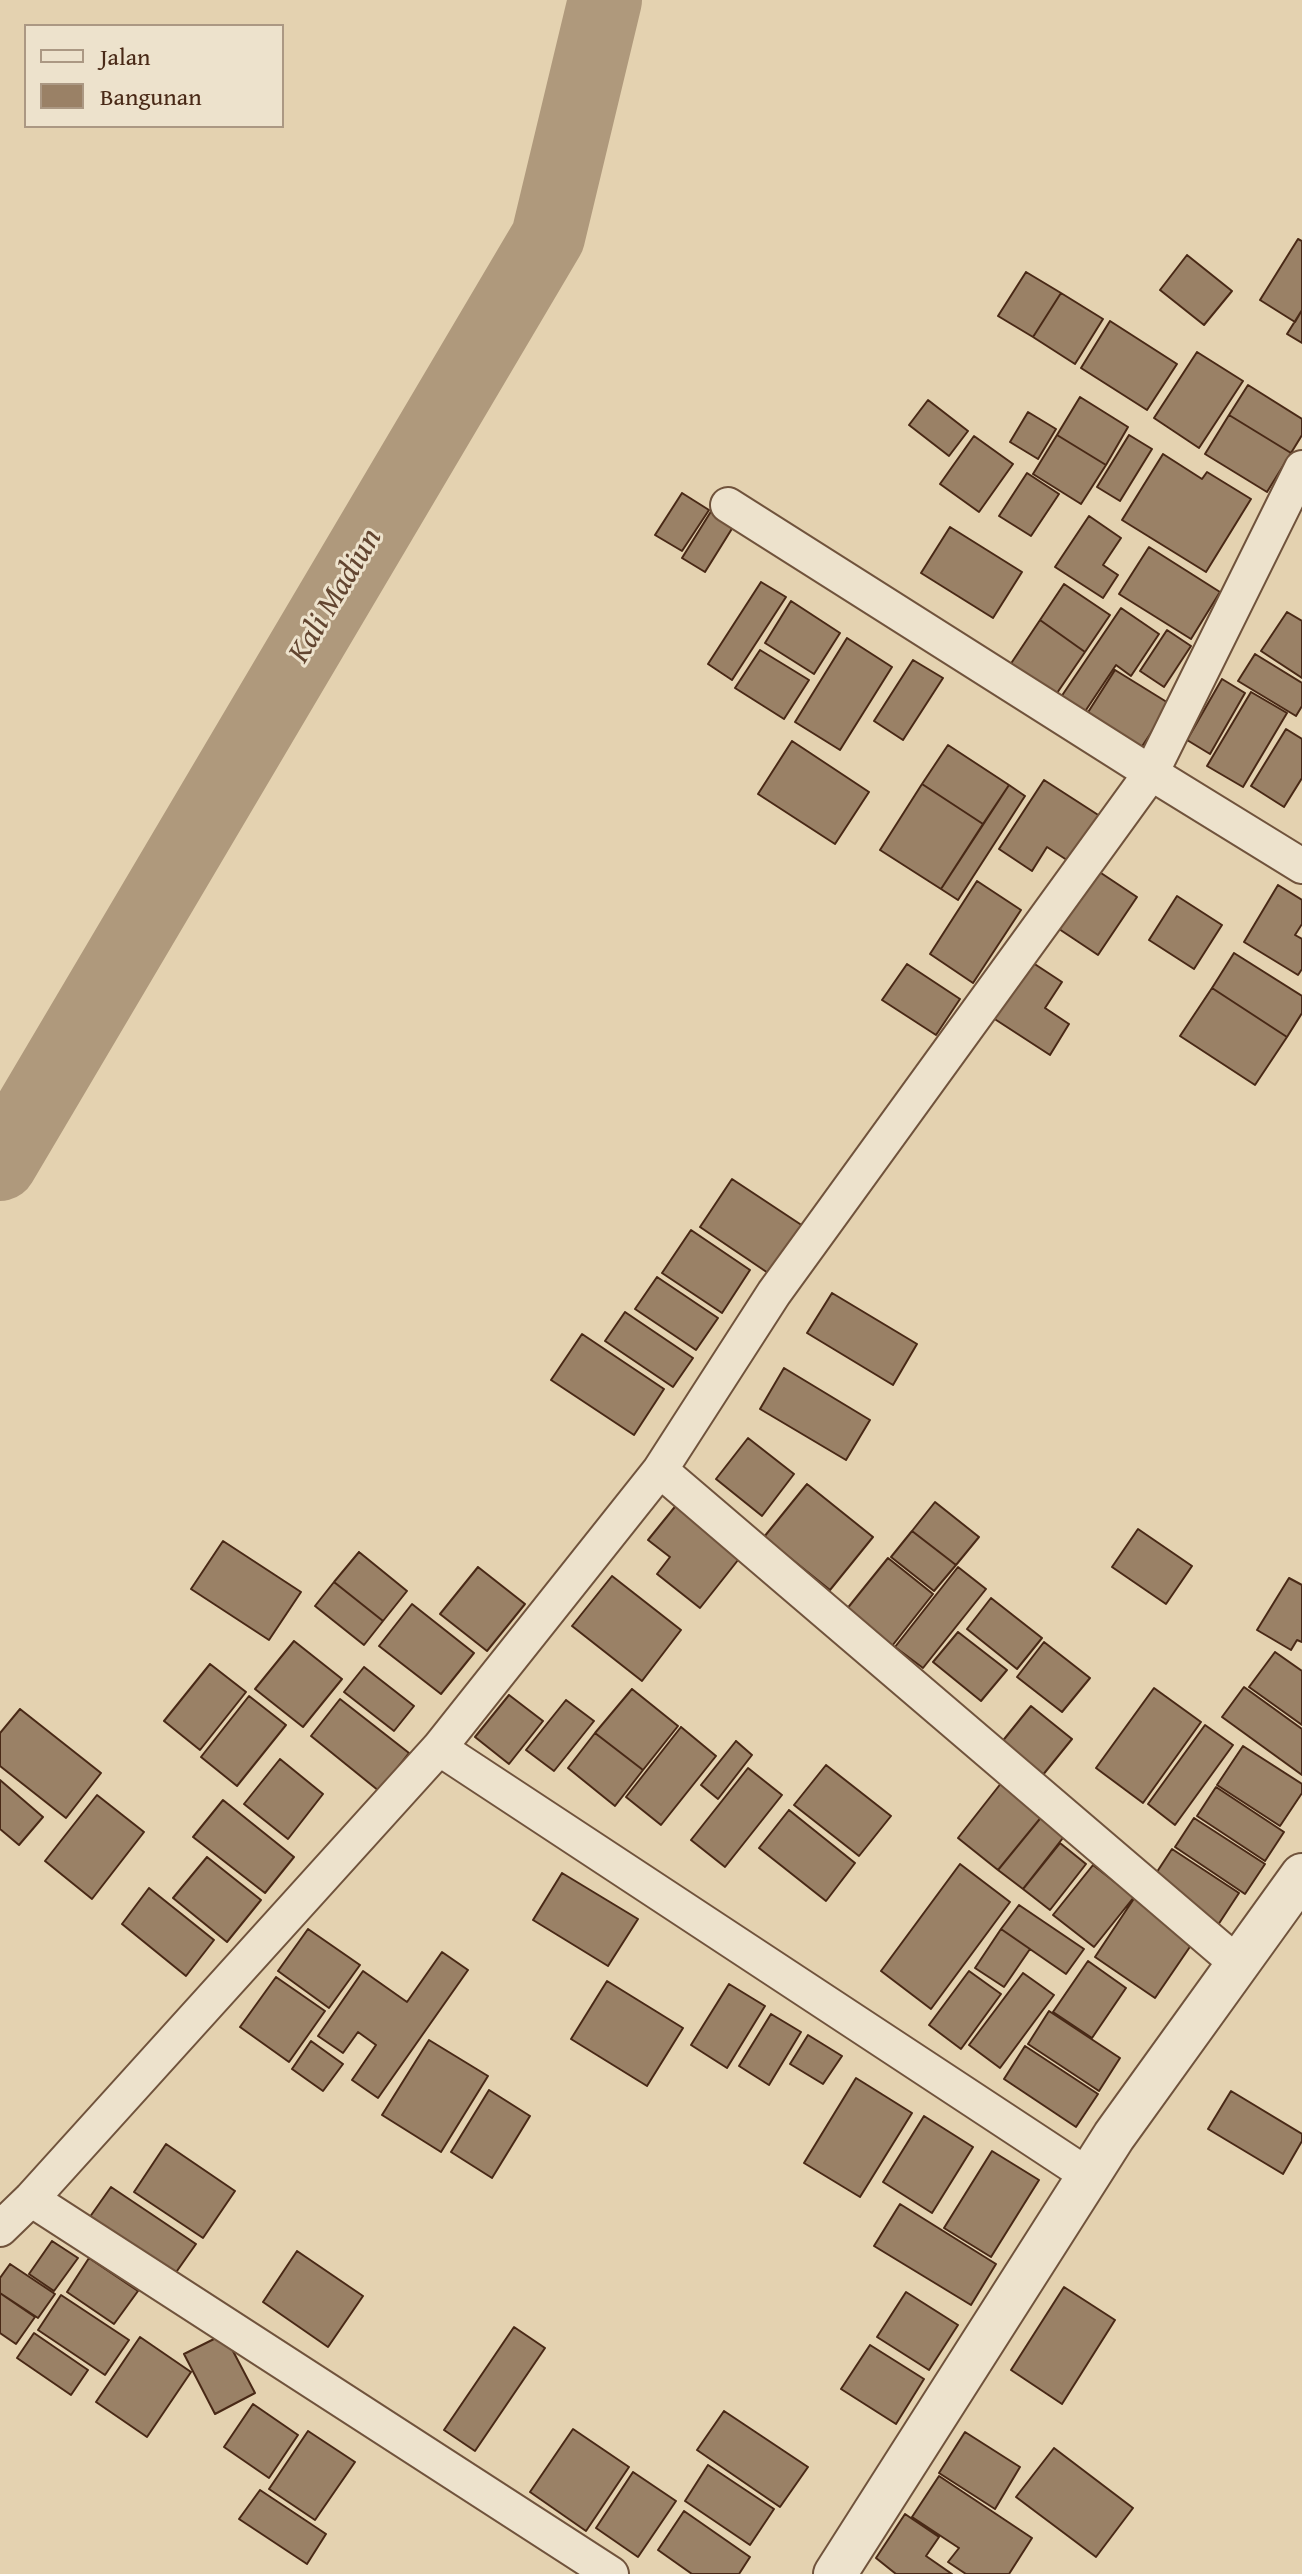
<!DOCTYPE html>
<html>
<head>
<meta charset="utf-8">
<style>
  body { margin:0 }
  #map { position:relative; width:1302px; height:2574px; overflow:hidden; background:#e4d2b0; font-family:"Gentium Book Plus",serif }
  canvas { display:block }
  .legend { position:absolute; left:24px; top:24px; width:260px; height:104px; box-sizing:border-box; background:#ede2cc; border:2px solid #ab9883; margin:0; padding:10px 14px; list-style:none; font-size:24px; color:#492916 }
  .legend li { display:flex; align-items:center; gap:16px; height:40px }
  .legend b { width:40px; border:2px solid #ab9883 }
</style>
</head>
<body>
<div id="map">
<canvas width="1302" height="2574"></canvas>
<ul class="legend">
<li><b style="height:10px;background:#ede2cc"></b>Jalan</li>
<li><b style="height:22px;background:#9a8166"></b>Bangunan</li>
</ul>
</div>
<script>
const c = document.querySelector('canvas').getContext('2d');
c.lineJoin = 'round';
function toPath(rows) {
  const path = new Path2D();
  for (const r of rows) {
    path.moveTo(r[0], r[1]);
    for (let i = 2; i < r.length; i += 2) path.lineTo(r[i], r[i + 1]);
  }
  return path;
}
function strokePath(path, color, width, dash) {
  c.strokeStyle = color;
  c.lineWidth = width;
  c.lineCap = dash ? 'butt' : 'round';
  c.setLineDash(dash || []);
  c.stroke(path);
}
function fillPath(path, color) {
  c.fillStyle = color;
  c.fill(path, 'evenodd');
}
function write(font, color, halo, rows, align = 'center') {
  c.font = font + ' "Gentium Book Plus",serif';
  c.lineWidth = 6;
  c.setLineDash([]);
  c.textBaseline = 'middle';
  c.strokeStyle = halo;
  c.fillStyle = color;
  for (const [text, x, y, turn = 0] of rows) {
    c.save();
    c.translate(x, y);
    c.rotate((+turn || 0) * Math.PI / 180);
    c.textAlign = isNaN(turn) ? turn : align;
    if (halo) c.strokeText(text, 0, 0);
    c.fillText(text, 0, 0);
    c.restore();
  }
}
strokePath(toPath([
  [0,1164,548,237,605,0]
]), '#af997c', 74);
const building = toPath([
  [1298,239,1302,241,1302,310,1295,322,1260,300,1298,239],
  [1187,255,1232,291,1204,325,1160,290,1187,255],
  [1026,272,1061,293,1033,337,998,316,1026,272],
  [1061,293,1103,319,1075,364,1033,337,1061,293],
  [1302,310,1302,343,1287,334,1302,310],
  [1110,321,1177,364,1147,410,1081,368,1110,321],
  [1197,352,1243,381,1199,448,1154,418,1197,352],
  [1248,385,1302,419,1302,435,1291,453,1229,415,1248,385],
  [1080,397,1128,427,1106,465,1057,435,1080,397],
  [928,400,968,431,949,456,909,425,928,400],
  [1028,412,1056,429,1038,459,1010,442,1028,412],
  [1229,415,1291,453,1267,492,1205,454,1229,415],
  [1057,435,1106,465,1081,504,1033,474,1057,435],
  [1129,435,1152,449,1120,501,1097,487,1129,435],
  [974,436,1013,464,979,512,940,484,974,436],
  [1163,454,1202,479,1207,472,1251,499,1206,572,1122,520,1163,454],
  [1027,473,1059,494,1031,536,999,516,1027,473],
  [682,493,709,510,682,551,655,535,682,493],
  [715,505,738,519,705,572,682,558,715,505],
  [1089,516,1121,538,1103,565,1118,575,1103,598,1055,567,1089,516],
  [950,527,1022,572,993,618,921,573,950,527],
  [1149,547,1220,592,1191,639,1119,594,1149,547],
  [761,582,786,597,732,680,708,664,761,582],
  [1064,584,1110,615,1085,652,1040,620,1064,584],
  [791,601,840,633,814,674,765,643,791,601],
  [1121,608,1159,634,1131,676,1116,665,1082,716,1059,700,1121,608],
  [1287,612,1302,621,1302,678,1261,651,1287,612],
  [1040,620,1085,652,1055,696,1010,665,1040,620],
  [1167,630,1191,646,1164,687,1140,671,1167,630],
  [847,638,892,667,840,750,795,722,847,638],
  [760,650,809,680,784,719,735,688,760,650],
  [1255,654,1302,683,1302,706,1296,716,1238,681,1255,654],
  [913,660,943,678,903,740,874,721,913,660],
  [1115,670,1170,704,1139,751,1085,717,1115,670],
  [1222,679,1245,693,1210,754,1187,740,1222,679],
  [1251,692,1287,713,1243,787,1207,766,1251,692],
  [1286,729,1302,739,1302,778,1284,807,1251,786,1286,729],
  [792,741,869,792,835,844,758,794,792,741],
  [948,745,1009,785,983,824,922,784,948,745],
  [1044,780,1106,820,1076,866,1047,847,1032,871,999,849,1044,780],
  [922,784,983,824,941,889,880,850,922,784],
  [1009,785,1025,796,958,900,941,889,1009,785],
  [1098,871,1137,897,1098,955,1059,929,1098,871],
  [977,881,1021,910,973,983,930,954,977,881],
  [1278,885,1302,900,1302,924,1295,935,1302,939,1302,969,1298,975,1244,942,1278,885],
  [1177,896,1222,925,1194,969,1149,940,1177,896],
  [1234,953,1302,996,1302,1013,1287,1037,1212,988,1234,953],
  [1027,959,1062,982,1045,1008,1069,1024,1050,1055,990,1016,1027,959],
  [907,964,960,999,936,1035,882,1000,907,964],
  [1212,988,1287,1037,1255,1085,1180,1036,1212,988],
  [732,1179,806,1228,774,1277,700,1227,732,1179],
  [691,1230,750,1270,722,1313,662,1273,691,1230],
  [657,1277,718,1318,696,1350,635,1309,657,1277],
  [832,1293,917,1344,893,1385,807,1333,832,1293],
  [625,1312,693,1358,673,1387,605,1341,625,1312],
  [582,1334,664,1389,634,1435,551,1380,582,1334],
  [784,1368,870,1420,846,1460,760,1409,784,1368],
  [748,1438,794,1474,762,1516,716,1479,748,1438],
  [807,1484,873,1537,830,1590,764,1537,807,1484],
  [935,1502,979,1537,956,1565,912,1531,935,1502],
  [678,1503,742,1555,700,1608,657,1574,670,1557,648,1540,678,1503],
  [1138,1529,1192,1566,1166,1604,1112,1567,1138,1529],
  [912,1531,956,1565,934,1591,891,1557,912,1531],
  [223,1541,301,1592,269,1640,191,1589,223,1541],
  [359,1552,407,1591,383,1621,334,1582,359,1552],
  [888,1558,933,1594,892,1646,846,1610,888,1558],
  [478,1567,525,1604,487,1651,440,1614,478,1567],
  [958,1567,986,1589,923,1668,895,1647,958,1567],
  [612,1576,681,1630,642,1681,572,1626,612,1576],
  [1289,1578,1302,1585,1302,1642,1297,1640,1291,1650,1257,1630,1289,1578],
  [334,1582,383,1621,364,1645,315,1606,334,1582],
  [991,1598,1042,1638,1017,1669,967,1629,991,1598],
  [412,1604,474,1653,441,1694,379,1646,412,1604],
  [958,1632,1007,1670,981,1701,933,1662,958,1632],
  [294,1641,342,1679,303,1727,255,1689,294,1641],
  [1044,1642,1090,1678,1062,1712,1017,1677,1044,1642],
  [1275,1652,1302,1671,1302,1725,1249,1687,1275,1652],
  [210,1664,246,1692,200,1750,164,1721,210,1664],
  [364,1667,414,1706,394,1731,344,1692,364,1667],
  [1244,1687,1302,1729,1302,1775,1222,1717,1244,1687],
  [1154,1688,1201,1722,1143,1803,1096,1768,1154,1688],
  [632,1689,678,1726,643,1770,595,1733,632,1689],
  [509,1695,543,1721,509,1764,475,1737,509,1695],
  [249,1696,286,1725,237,1786,201,1757,249,1696],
  [340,1699,409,1753,379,1791,311,1736,340,1699],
  [566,1700,594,1721,554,1771,526,1750,566,1700],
  [1031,1706,1072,1739,1042,1776,1001,1743,1031,1706],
  [20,1709,101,1773,66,1818,0,1766,0,1733,20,1709],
  [1205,1725,1233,1745,1175,1825,1148,1804,1205,1725],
  [681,1727,716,1756,661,1825,626,1797,681,1727],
  [595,1733,643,1770,615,1806,568,1768,595,1733],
  [736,1741,752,1755,718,1799,701,1785,736,1741],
  [1243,1746,1302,1784,1302,1793,1280,1826,1217,1785,1243,1746],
  [280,1759,323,1794,288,1839,244,1804,280,1759],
  [826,1765,891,1816,859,1856,794,1805,826,1765],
  [748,1768,782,1795,725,1867,691,1840,748,1768],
  [0,1780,43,1817,19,1845,0,1829,0,1780],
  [1002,1782,1043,1815,998,1870,958,1838,1002,1782],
  [1216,1787,1284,1832,1265,1861,1197,1816,1216,1787],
  [97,1795,144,1832,92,1899,45,1861,97,1795],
  [223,1800,294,1857,265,1893,193,1837,223,1800],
  [789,1810,855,1863,826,1901,759,1848,789,1810],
  [1043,1815,1066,1834,1023,1889,998,1870,1043,1815],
  [1194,1818,1265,1864,1245,1894,1175,1847,1194,1818],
  [1060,1843,1086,1864,1050,1910,1023,1889,1060,1843],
  [1172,1849,1239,1893,1216,1928,1149,1884,1172,1849],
  [207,1857,261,1900,227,1942,173,1898,207,1857],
  [960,1864,1010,1902,931,2009,881,1971,960,1864],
  [1093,1865,1134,1897,1094,1947,1053,1915,1093,1865],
  [562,1873,638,1919,608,1966,533,1920,562,1873],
  [149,1888,214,1940,186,1976,122,1924,149,1888],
  [1137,1894,1198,1935,1155,1998,1095,1957,1137,1894],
  [1019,1905,1084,1949,1066,1974,1001,1929,1019,1905],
  [308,1929,360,1965,329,2008,278,1971,308,1929],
  [1001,1929,1030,1949,1004,1987,975,1968,1001,1929],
  [442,1952,468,1970,378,2098,352,2080,376,2045,358,2032,343,2053,318,2036,363,1971,407,2002,442,1952],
  [1088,1961,1126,1988,1092,2038,1053,2012,1088,1961],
  [969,1971,1001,1994,961,2049,929,2025,969,1971],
  [1023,1973,1054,1995,1000,2068,969,2045,1023,1973],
  [276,1977,325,2011,289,2062,240,2027,276,1977],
  [607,1981,683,2028,647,2086,571,2039,607,1981],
  [729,1984,765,2006,727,2068,691,2045,729,1984],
  [1049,2011,1120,2058,1099,2091,1028,2044,1049,2011],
  [771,2014,801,2032,769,2085,739,2066,771,2014],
  [808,2035,842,2056,823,2084,790,2064,808,2035],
  [429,2040,488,2076,441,2152,382,2115,429,2040],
  [311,2041,343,2064,323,2091,292,2069,311,2041],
  [1025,2046,1098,2094,1076,2127,1004,2079,1025,2046],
  [856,2078,912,2113,860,2197,804,2163,856,2078],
  [489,2090,530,2116,492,2178,451,2152,489,2090],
  [1231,2091,1302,2134,1302,2141,1283,2174,1208,2129,1231,2091],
  [924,2116,973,2147,932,2213,883,2182,924,2116],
  [166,2144,235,2191,203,2238,134,2192,166,2144],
  [992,2151,1039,2180,991,2257,944,2228,992,2151],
  [111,2187,196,2244,172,2278,87,2221,111,2187],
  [900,2204,996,2264,971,2305,874,2246,900,2204],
  [52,2241,78,2258,54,2291,29,2274,52,2241],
  [297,2251,363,2296,328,2347,263,2302,297,2251],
  [89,2258,138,2291,114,2324,67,2292,89,2258],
  [10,2264,55,2294,38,2318,0,2293,0,2278,10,2264],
  [1064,2287,1115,2320,1062,2404,1011,2370,1064,2287],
  [906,2292,958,2325,929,2370,877,2337,906,2292],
  [0,2293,35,2317,16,2344,0,2333,0,2293],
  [61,2295,129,2340,105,2375,38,2330,61,2295],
  [514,2327,545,2348,475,2451,444,2430,514,2327],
  [34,2333,88,2370,71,2395,17,2358,34,2333],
  [224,2334,255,2393,215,2414,184,2354,224,2334],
  [140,2337,191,2372,147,2437,96,2402,140,2337],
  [870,2345,924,2379,896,2424,841,2389,870,2345],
  [253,2404,298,2435,269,2478,224,2447,253,2404],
  [724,2411,808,2467,780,2507,697,2450,724,2411],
  [573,2429,629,2467,586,2531,530,2492,573,2429],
  [308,2431,355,2462,315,2520,269,2489,308,2431],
  [965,2432,1020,2467,995,2509,939,2473,965,2432],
  [1054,2448,1133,2508,1096,2557,1016,2497,1054,2448],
  [708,2465,774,2509,750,2545,685,2501,708,2465],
  [633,2472,676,2501,638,2557,596,2528,633,2472],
  [939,2476,1032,2538,1009,2574,966,2574,948,2562,959,2548,912,2517,939,2476],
  [260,2490,326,2534,307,2564,239,2519,260,2490],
  [684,2511,750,2557,739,2574,692,2574,658,2550,684,2511],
  [905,2514,939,2537,926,2556,952,2574,896,2574,876,2558,905,2514]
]);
fillPath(building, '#9a8166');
strokePath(building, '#492916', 2);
const minor = toPath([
  [728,505,1151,773,1302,866],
  [660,1470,1238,1964],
  [439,1748,1089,2176],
  [31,2199,611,2574],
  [0,2229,31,2199,439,1748,660,1470,774,1293,1151,773,1302,468]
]);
const tertiary = toPath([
  [835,2574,1114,2136,1302,1875]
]);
strokePath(minor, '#70533c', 38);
strokePath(tertiary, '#70533c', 46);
strokePath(minor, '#ede2cc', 34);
strokePath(tertiary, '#ede2cc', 42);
write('italic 32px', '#624530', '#ede2cc', [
  ["Kali Madiun",336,596,-59]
]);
</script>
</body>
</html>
